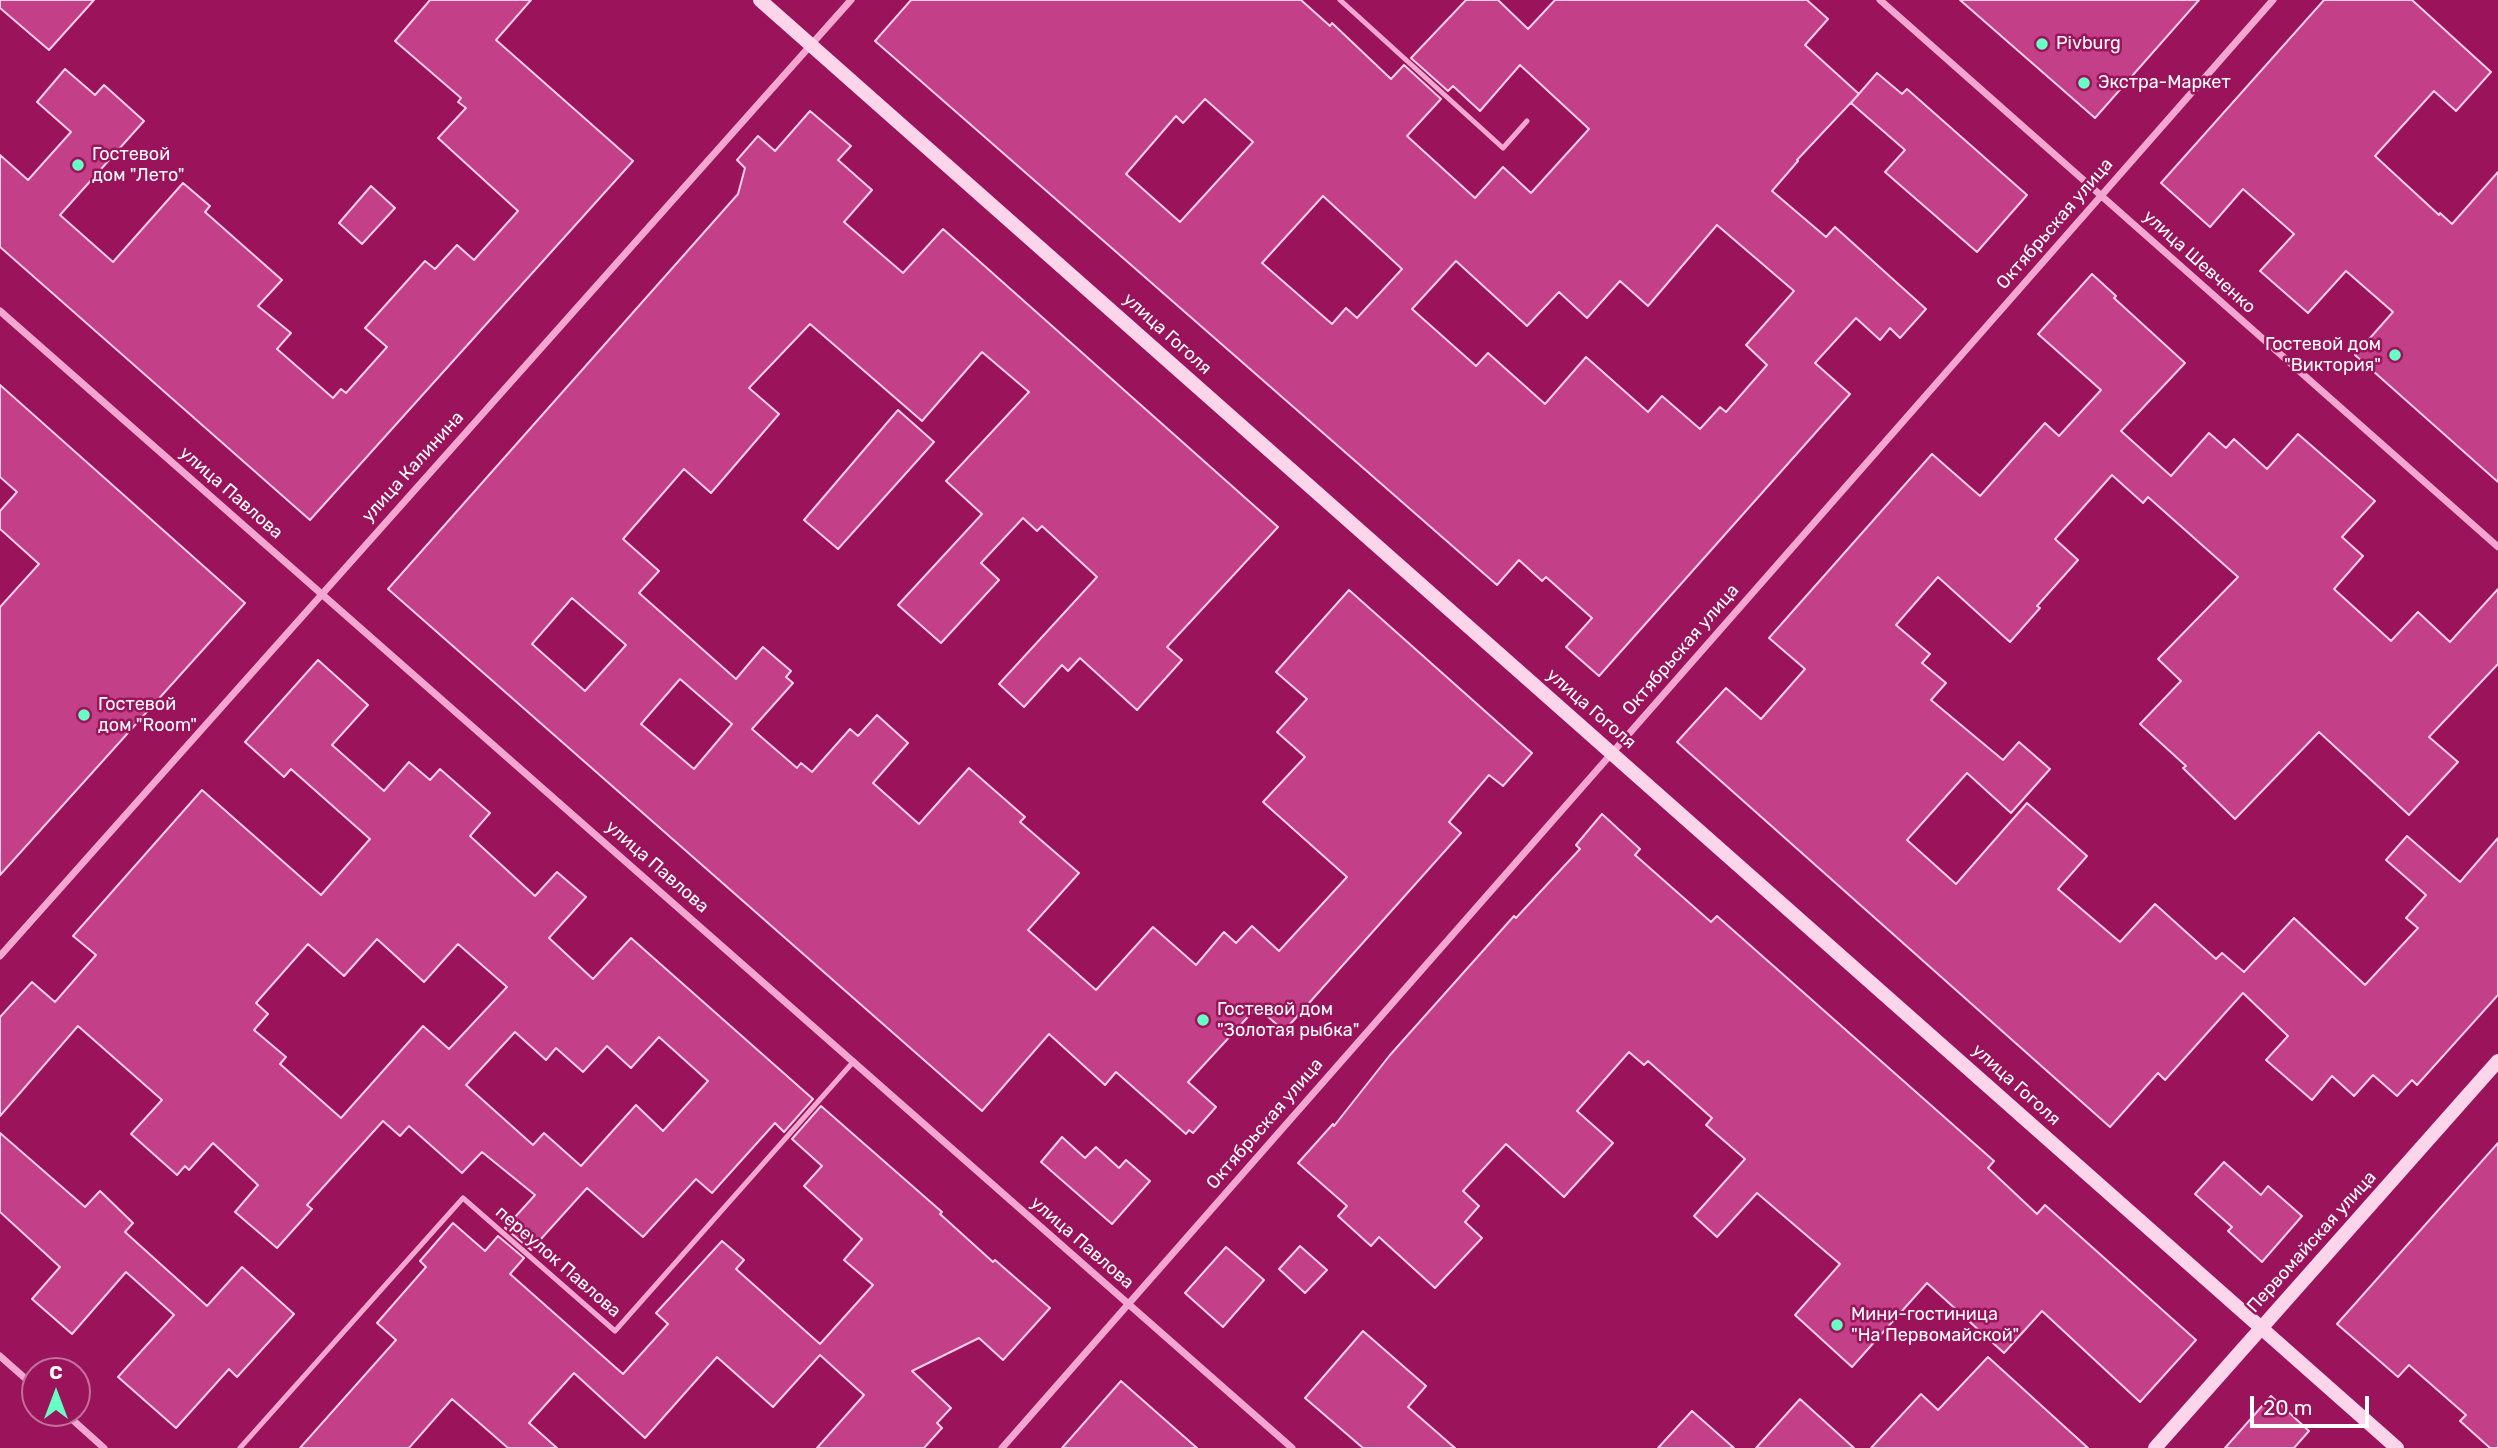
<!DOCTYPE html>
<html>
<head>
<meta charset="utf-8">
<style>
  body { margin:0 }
  #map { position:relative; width:2498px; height:1448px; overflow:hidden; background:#9a135b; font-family:Rubik,sans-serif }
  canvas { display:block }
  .north { position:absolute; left:21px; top:1357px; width:70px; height:70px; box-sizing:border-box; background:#9a135b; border:2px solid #c2719d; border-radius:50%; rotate:0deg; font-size:19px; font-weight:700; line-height:28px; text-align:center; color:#fff }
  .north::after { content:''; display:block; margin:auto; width:24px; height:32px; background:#68ffc4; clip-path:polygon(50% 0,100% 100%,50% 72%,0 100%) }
  .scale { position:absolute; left:2250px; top:1396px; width:119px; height:32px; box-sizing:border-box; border:4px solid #fff; border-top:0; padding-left:9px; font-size:21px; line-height:24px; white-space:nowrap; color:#fff; -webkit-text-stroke:5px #9a135b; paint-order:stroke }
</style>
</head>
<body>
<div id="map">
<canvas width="2498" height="1448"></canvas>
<div class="north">С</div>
<div class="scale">20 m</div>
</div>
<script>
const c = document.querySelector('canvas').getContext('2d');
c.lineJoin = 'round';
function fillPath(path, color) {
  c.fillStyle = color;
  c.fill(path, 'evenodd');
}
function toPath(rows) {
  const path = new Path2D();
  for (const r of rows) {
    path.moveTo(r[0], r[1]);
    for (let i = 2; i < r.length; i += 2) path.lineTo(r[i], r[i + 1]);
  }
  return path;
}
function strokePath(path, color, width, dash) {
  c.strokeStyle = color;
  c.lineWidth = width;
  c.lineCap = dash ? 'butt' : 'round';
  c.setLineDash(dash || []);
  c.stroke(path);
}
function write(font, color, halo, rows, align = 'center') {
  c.font = font + ' Rubik,sans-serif';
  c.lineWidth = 5;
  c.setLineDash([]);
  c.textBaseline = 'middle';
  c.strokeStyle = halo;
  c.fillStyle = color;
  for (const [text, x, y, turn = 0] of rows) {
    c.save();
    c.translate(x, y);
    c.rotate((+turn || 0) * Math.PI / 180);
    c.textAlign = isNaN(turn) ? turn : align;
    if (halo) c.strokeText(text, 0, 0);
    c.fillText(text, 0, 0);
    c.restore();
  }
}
const building = toPath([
  [0,0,94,0,49,50,0,8,0,0],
  [430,0,531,0,496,40,633,161,310,520,0,247,0,155,28,180,71,132,37,102,65,69,95,95,104,85,144,121,60,215,113,262,183,183,210,206,205,212,282,280,258,306,291,333,277,349,333,398,341,389,346,393,387,347,365,328,425,261,435,269,457,245,474,260,518,211,438,138,466,108,458,102,461,98,395,41,430,0],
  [911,0,1301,0,1330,26,1332,23,1391,79,1404,65,1441,99,1407,136,1475,198,1503,167,1531,193,1589,129,1520,65,1480,111,1453,86,1448,91,1411,58,1466,0,1498,0,1528,29,1555,0,1807,0,1828,19,1805,45,1859,94,1797,160,1798,161,1772,191,1826,237,1835,227,1926,309,1900,338,1890,328,1880,340,1856,318,1815,363,1850,394,1599,676,1566,647,1592,618,1546,577,1542,581,1519,560,1497,585,875,41,911,0],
  [1205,99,1253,142,1180,222,1126,174,1176,116,1183,123,1205,99],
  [1323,196,1402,269,1357,318,1346,308,1332,324,1262,263,1323,196],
  [1717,225,1794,291,1746,345,1767,365,1726,412,1720,407,1700,429,1662,396,1648,412,1586,357,1545,404,1488,353,1476,366,1412,309,1456,261,1527,326,1559,292,1587,318,1620,281,1648,306,1717,225],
  [1960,0,2199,0,2095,118,1960,0],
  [2324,0,2412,0,2491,72,2456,111,2434,91,2375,156,2439,215,2440,213,2452,224,2498,172,2498,482,2355,355,2393,312,2346,271,2308,313,2260,271,2294,234,2243,189,2210,227,2161,183,2324,0],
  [1877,73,1902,94,1907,89,2027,195,1977,252,1885,172,1905,150,1851,103,1877,73],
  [810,111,851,146,838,160,872,190,844,222,903,273,943,229,1278,527,1167,647,1182,660,1137,710,1080,658,1068,671,1062,665,1024,707,999,684,1097,577,1042,526,1037,531,1023,518,981,563,999,580,941,643,898,605,982,514,946,481,1029,392,982,352,922,421,810,324,749,388,779,414,711,493,684,469,623,539,659,571,639,593,736,679,763,647,791,671,786,677,793,683,752,729,797,768,801,763,812,772,850,729,858,736,877,715,908,743,873,783,919,824,969,768,1025,817,1020,822,1079,873,1028,930,1096,990,1153,927,1196,965,1224,932,1236,943,1252,926,1279,951,1347,877,1263,802,1305,757,1277,732,1307,699,1276,672,1349,590,1532,753,1503,786,1489,775,1449,822,1461,833,1284,1031,1257,1007,1188,1082,1216,1107,1193,1133,1189,1130,1186,1134,1116,1072,1105,1085,1049,1034,982,1111,388,589,738,194,745,168,737,160,758,136,775,151,810,111],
  [572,598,626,645,585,691,532,644,572,598],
  [680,679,732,724,694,769,641,724,680,679],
  [371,186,395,208,362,244,339,223,371,186],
  [2092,274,2116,296,2114,298,2185,363,2121,431,2171,476,2209,433,2226,448,2234,439,2267,469,2298,434,2375,501,2342,537,2363,556,2334,589,2391,641,2418,612,2450,642,2498,589,2498,664,2429,737,2458,762,2409,815,2319,732,2235,819,2183,768,2186,766,2140,724,2181,681,2158,659,2238,577,2148,497,2143,503,2112,475,2055,539,2078,560,2037,606,2040,608,2010,642,1938,577,1896,625,1930,654,1922,663,1946,683,1931,700,2003,760,2019,742,2050,769,2011,813,1967,773,1907,840,1956,884,2027,803,2087,856,2058,889,2120,942,2155,904,2216,959,2222,953,2244,972,2294,918,2365,985,2418,928,2406,918,2426,895,2386,860,2407,836,2460,882,2498,838,2498,995,2417,1085,2412,1080,2397,1096,2373,1075,2354,1096,2332,1076,2312,1100,2266,1060,2288,1036,2243,993,2165,1080,2158,1073,2110,1127,1677,742,1726,688,1761,719,1805,669,1769,638,1932,454,1980,496,2045,423,2059,436,2101,390,2038,334,2092,274],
  [0,385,245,603,0,875,0,607,39,564,0,529,0,511,17,492,0,477,0,385],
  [898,410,934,442,838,549,804,520,898,410],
  [318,660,368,705,332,745,384,791,409,762,430,780,440,769,490,813,470,836,535,896,557,872,586,897,549,938,593,979,631,938,813,1099,784,1132,775,1123,712,1193,696,1179,643,1237,587,1188,531,1250,505,1228,535,1195,482,1152,462,1173,409,1126,400,1136,383,1121,307,1205,312,1209,277,1248,235,1212,258,1185,213,1143,189,1170,185,1166,177,1175,131,1134,162,1100,78,1026,0,1116,0,1017,32,982,55,1002,96,955,73,936,202,790,321,895,370,839,291,769,284,777,245,742,318,660],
  [377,939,424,982,458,944,507,987,449,1049,423,1026,341,1118,280,1064,286,1057,254,1030,268,1014,256,1003,308,944,344,976,377,939],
  [515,1032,546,1060,556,1048,583,1072,607,1046,631,1068,659,1037,708,1081,663,1131,636,1105,581,1166,544,1133,533,1145,466,1085,515,1032],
  [1602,814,1640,849,1635,855,1711,922,1717,916,1994,1161,1988,1168,2037,1214,2045,1205,2196,1340,2140,1402,2042,1311,2004,1353,1927,1283,1852,1367,1795,1315,1840,1264,1757,1193,1717,1237,1694,1216,1745,1159,1706,1125,1712,1118,1648,1061,1644,1065,1629,1052,1577,1111,1613,1143,1564,1197,1506,1144,1463,1191,1479,1206,1465,1222,1482,1238,1435,1288,1379,1237,1371,1246,1338,1216,1347,1206,1298,1163,1333,1124,1334,1126,1390,1055,1514,916,1516,918,1580,849,1576,845,1602,814],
  [821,1106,942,1212,940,1214,993,1262,995,1260,1050,1308,1003,1360,979,1338,912,1371,951,1408,937,1423,942,1428,924,1448,817,1448,864,1395,820,1355,773,1407,717,1357,645,1438,574,1373,529,1423,557,1448,508,1448,452,1399,409,1448,300,1448,396,1340,377,1323,426,1267,420,1261,453,1223,485,1251,498,1236,524,1258,510,1274,623,1374,668,1324,656,1313,722,1241,744,1260,736,1269,820,1344,873,1285,844,1260,862,1239,804,1186,822,1166,792,1139,821,1106],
  [0,1133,85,1207,100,1191,133,1223,125,1232,207,1306,242,1267,294,1314,237,1377,229,1369,176,1428,118,1377,174,1315,126,1272,72,1334,32,1299,60,1267,0,1212,0,1133],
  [1062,1137,1085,1158,1096,1147,1119,1168,1126,1160,1150,1181,1112,1224,1041,1162,1062,1137],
  [2498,1143,2498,1448,2490,1448,2460,1421,2466,1415,2409,1365,2398,1377,2337,1324,2498,1143],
  [2224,1162,2261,1195,2268,1186,2302,1216,2262,1262,2228,1231,2232,1227,2195,1194,2224,1162],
  [1300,1246,1327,1270,1305,1293,1279,1269,1300,1246],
  [1226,1247,1264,1280,1223,1327,1185,1293,1226,1247],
  [1363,1331,1426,1386,1408,1407,1455,1448,1363,1448,1305,1398,1363,1331],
  [1988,1357,2088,1448,1871,1448,1921,1394,1938,1410,1988,1357],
  [1121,1381,1197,1448,1062,1448,1121,1381],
  [2271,1396,2309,1431,2294,1448,2225,1448,2271,1396],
  [1800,1399,1854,1448,1756,1448,1800,1399],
  [1692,1411,1734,1448,1658,1448,1692,1411]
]);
fillPath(building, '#c33f87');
strokePath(building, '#fdcee8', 2);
strokePath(toPath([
  [1340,0,1503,148,1527,121],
  [240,1448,463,1198,615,1331,854,1061]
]), '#f3a6d1', 5);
strokePath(toPath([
  [1880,0,2498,547],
  [0,311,1292,1448],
  [0,956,851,0],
  [0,1356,35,1387],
  [65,1413,104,1448],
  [1002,1448,2273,0]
]), '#f3a6d1', 7);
strokePath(toPath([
  [760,0,2397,1448],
  [2155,1448,2498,1061]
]), '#fdd5ea', 14);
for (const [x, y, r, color] of [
  [2042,44,7,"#68ffc4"],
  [2084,83,7,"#68ffc4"],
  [78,165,7,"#68ffc4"],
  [2395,355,7,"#68ffc4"],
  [84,715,7,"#68ffc4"],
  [1203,1020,7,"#68ffc4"],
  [1837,1325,7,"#68ffc4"]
]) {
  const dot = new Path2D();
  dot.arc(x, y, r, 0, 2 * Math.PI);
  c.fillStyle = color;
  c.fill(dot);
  strokePath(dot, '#9a135b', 2.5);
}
write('18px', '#fff', '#9a135b', [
  ["Pivburg",2056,44],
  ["Экстра-Маркет",2098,83],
  ["Гостевой",92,155],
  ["дом \"Лето\"",92,176],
  ["Гостевой дом",2381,345,"right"],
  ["\"Виктория\"",2381,366,"right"],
  ["Гостевой",98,705],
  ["дом \"Room\"",98,726],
  ["Гостевой дом",1217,1010],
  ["\"Золотая рыбка\"",1217,1031],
  ["Мини-гостиница",1851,1315],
  ["\"На Первомайской\"",1851,1336]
], 'left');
write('18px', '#fff', '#9a135b', [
  ["Октябрьская улица",2055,224,-49],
  ["улица Шевченко",2199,262,42],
  ["улица Гоголя",1167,334,42],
  ["улица Калинина",413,467,-48],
  ["улица Павлова",231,493,41],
  ["Октябрьская улица",1681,650,-49],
  ["улица Гоголя",1591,709,41],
  ["улица Павлова",657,867,41],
  ["улица Гоголя",2016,1085,42],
  ["Октябрьская улица",1265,1124,-49],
  ["Первомайская улица",2312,1242,-48],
  ["улица Павлова",1082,1243,41],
  ["переулок Павлова",558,1262,41]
]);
</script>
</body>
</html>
